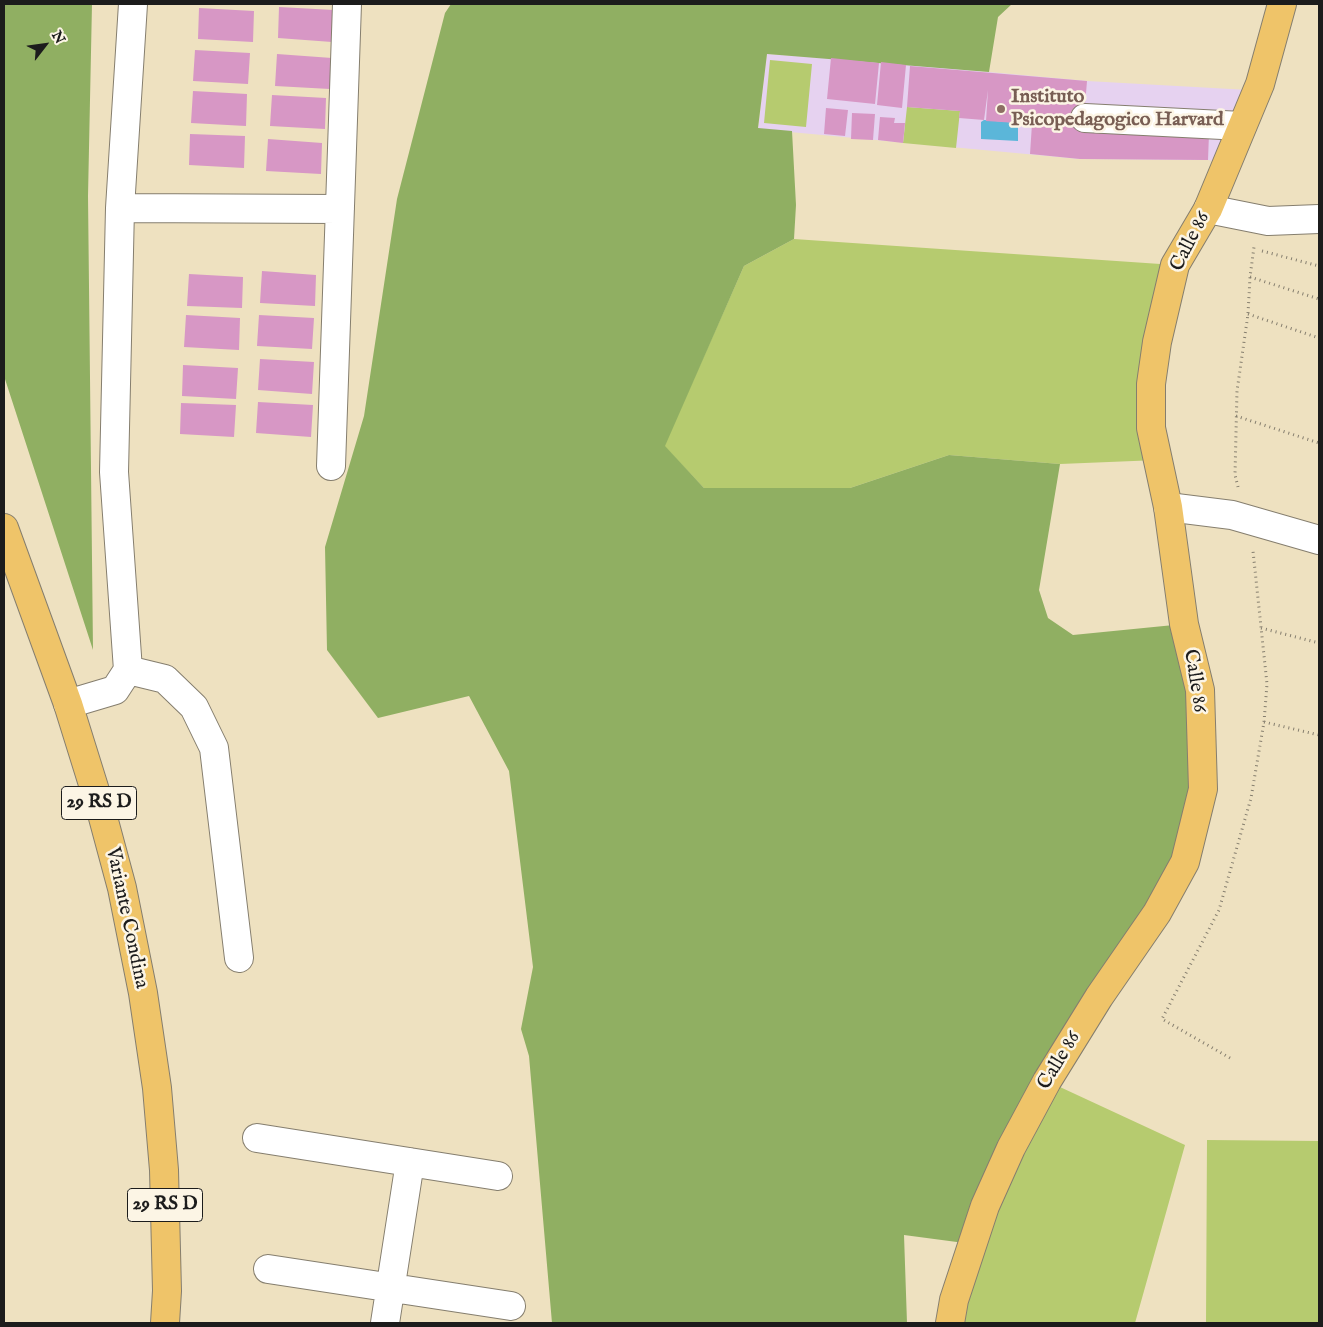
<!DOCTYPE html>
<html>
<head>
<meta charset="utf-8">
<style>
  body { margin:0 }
  #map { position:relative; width:1323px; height:1327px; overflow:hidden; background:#eee1c0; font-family:"IM FELL English",serif }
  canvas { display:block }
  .frame { position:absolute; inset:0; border:5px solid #1c1c1c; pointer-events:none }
  .north { position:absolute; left:20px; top:20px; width:50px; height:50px; -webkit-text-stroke:4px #fcf5e5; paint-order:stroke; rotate:60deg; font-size:14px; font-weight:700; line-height:20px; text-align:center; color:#1c1c1c }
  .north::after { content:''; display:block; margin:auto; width:18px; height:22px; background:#1c1c1c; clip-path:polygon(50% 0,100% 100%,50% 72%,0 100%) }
</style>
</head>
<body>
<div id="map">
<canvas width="1323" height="1327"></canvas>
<div class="frame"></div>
<div class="north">N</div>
</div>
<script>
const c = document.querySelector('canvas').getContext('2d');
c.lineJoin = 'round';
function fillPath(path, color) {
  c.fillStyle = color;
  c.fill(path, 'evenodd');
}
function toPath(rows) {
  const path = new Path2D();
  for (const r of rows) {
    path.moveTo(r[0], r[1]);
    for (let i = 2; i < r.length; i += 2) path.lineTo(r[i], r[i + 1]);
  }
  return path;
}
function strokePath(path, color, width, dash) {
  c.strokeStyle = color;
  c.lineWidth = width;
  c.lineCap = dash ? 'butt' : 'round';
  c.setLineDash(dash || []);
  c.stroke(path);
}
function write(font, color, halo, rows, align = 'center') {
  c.font = font + ' "IM FELL English",serif';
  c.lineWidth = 5;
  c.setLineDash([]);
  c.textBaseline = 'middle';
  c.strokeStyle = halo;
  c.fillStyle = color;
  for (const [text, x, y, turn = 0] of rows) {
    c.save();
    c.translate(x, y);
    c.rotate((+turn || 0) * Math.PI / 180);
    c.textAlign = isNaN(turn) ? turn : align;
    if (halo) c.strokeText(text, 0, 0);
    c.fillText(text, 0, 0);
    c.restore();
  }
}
fillPath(toPath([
  [767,54,881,62,1087,81,1249,90,1220,162,1208,160,1080,159,758,129]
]), '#e6d2f0');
fillPath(toPath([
  [770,60,812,64,806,127,764,123],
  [907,107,960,111,956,148,903,143],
  [794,239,1175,265,1158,460,1060,464,949,455,850,488,704,488,664,446,744,266],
  [1047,1081,1185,1145,1135,1323,951,1323],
  [1207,1140,1319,1141,1319,1323,1206,1323]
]), '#b6cb6f');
fillPath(toPath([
  [4,4,92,4,88,196,93,650,4,376],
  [451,4,1012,4,998,17,989,72,767,54,758,128,792,131,796,205,794,239,744,266,665,446,704,488,850,488,949,455,1060,464,1039,590,1048,618,1073,635,1184,624,1196,816,1136,944,972,1244,904,1235,907,1323,552,1323,529,1056,521,1029,533,967,509,771,469,696,378,718,327,650,325,547,364,416,397,199,445,13]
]), '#90af62');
fillPath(toPath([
  [984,120,1018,123,1018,141,981,139,981,122]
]), '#5bb6d9');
fillPath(toPath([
  [279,7,334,10,332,42,278,38],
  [199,8,254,11,253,42,198,39],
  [195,50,250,53,248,84,193,81],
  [277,54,332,58,330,89,275,86],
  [831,58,879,63,875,104,827,99],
  [881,62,906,65,902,108,877,105],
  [910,66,1087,81,1083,130,1209,134,1208,160,1080,159,1030,154,1032,124,986,121,988,90,984,120,959,118,960,111,907,107],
  [193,91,247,94,246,126,191,123],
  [272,95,326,98,325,129,270,126],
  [826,108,848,110,845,136,824,134],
  [852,113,875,114,873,140,851,139],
  [880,117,895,118,894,123,905,123,903,143,878,140],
  [190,134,245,136,244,168,189,165],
  [268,139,322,143,321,174,266,171],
  [262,271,316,275,315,306,260,303],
  [189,274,243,277,242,308,187,306],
  [186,315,240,318,239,350,184,347],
  [259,315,314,318,312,349,257,346],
  [260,359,314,362,312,394,258,390],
  [183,365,238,368,236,399,182,396],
  [258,402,313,405,311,437,256,433],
  [181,403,236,405,234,437,180,434]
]), '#d797c5');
const minor = toPath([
  [1085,118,1242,126],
  [120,208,340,209],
  [1208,209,1268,221,1319,219],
  [331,466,347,4],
  [1168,507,1232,515,1319,540],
  [128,670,165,679,194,707,214,748,239,958],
  [68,704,115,690,128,670,114,472,120,208,133,4],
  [257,1138,498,1176],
  [268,1269,511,1306],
  [385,1323,410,1162]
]);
const major = toPath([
  [950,1323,954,1300,985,1206,1011,1148,1047,1081,1099,997,1157,913,1185,862,1203,789,1200,690,1184,624,1168,507,1151,428,1151,384,1157,342,1175,265,1208,209,1260,84,1282,4]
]);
const highway = toPath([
  [4,528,68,704,101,810,122,888,143,993,157,1088,164,1170,167,1291,165,1323]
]);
strokePath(minor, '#857e6e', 30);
strokePath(major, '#857e6e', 30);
strokePath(highway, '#857e6e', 30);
strokePath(toPath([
  [1262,251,1319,266],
  [1250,277,1319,299],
  [1248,314,1319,338],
  [1236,416,1319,443],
  [1238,487,1235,475,1237,391,1248,314,1250,277,1254,247],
  [1261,628,1319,643],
  [1264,722,1319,735],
  [1230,1058,1162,1019,1219,910,1251,798,1264,722,1267,684,1253,551]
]), '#857e6e', 3, [1, 4]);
strokePath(minor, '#fff', 28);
strokePath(major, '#efc469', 28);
strokePath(highway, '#efc469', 28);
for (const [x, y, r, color] of [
  [1001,109,5,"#8d6e63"]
]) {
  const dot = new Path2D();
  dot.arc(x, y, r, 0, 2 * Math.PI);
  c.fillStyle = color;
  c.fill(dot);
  strokePath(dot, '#fcf5e5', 2);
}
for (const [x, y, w] of [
  [99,803,75],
  [165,1205,75]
]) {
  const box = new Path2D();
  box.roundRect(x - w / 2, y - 16.5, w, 33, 4);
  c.fillStyle = '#fcf5e5';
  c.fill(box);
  strokePath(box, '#1c1c1c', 1);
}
write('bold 19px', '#1c1c1c', null, [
  ["29 RS D",99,803],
  ["29 RS D",165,1205]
]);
write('bold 20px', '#785e54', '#fcf5e5', [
  ["Instituto",1011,98],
  ["Psicopedagogico Harvard",1011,121]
], 'left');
write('20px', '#1c1c1c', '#fcf5e5', [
  ["Calle 86",1191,242,-63],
  ["Calle 86",1194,681,81],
  ["Variante Condina",126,918,78],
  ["Calle 86",1060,1061,-59]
]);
</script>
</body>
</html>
